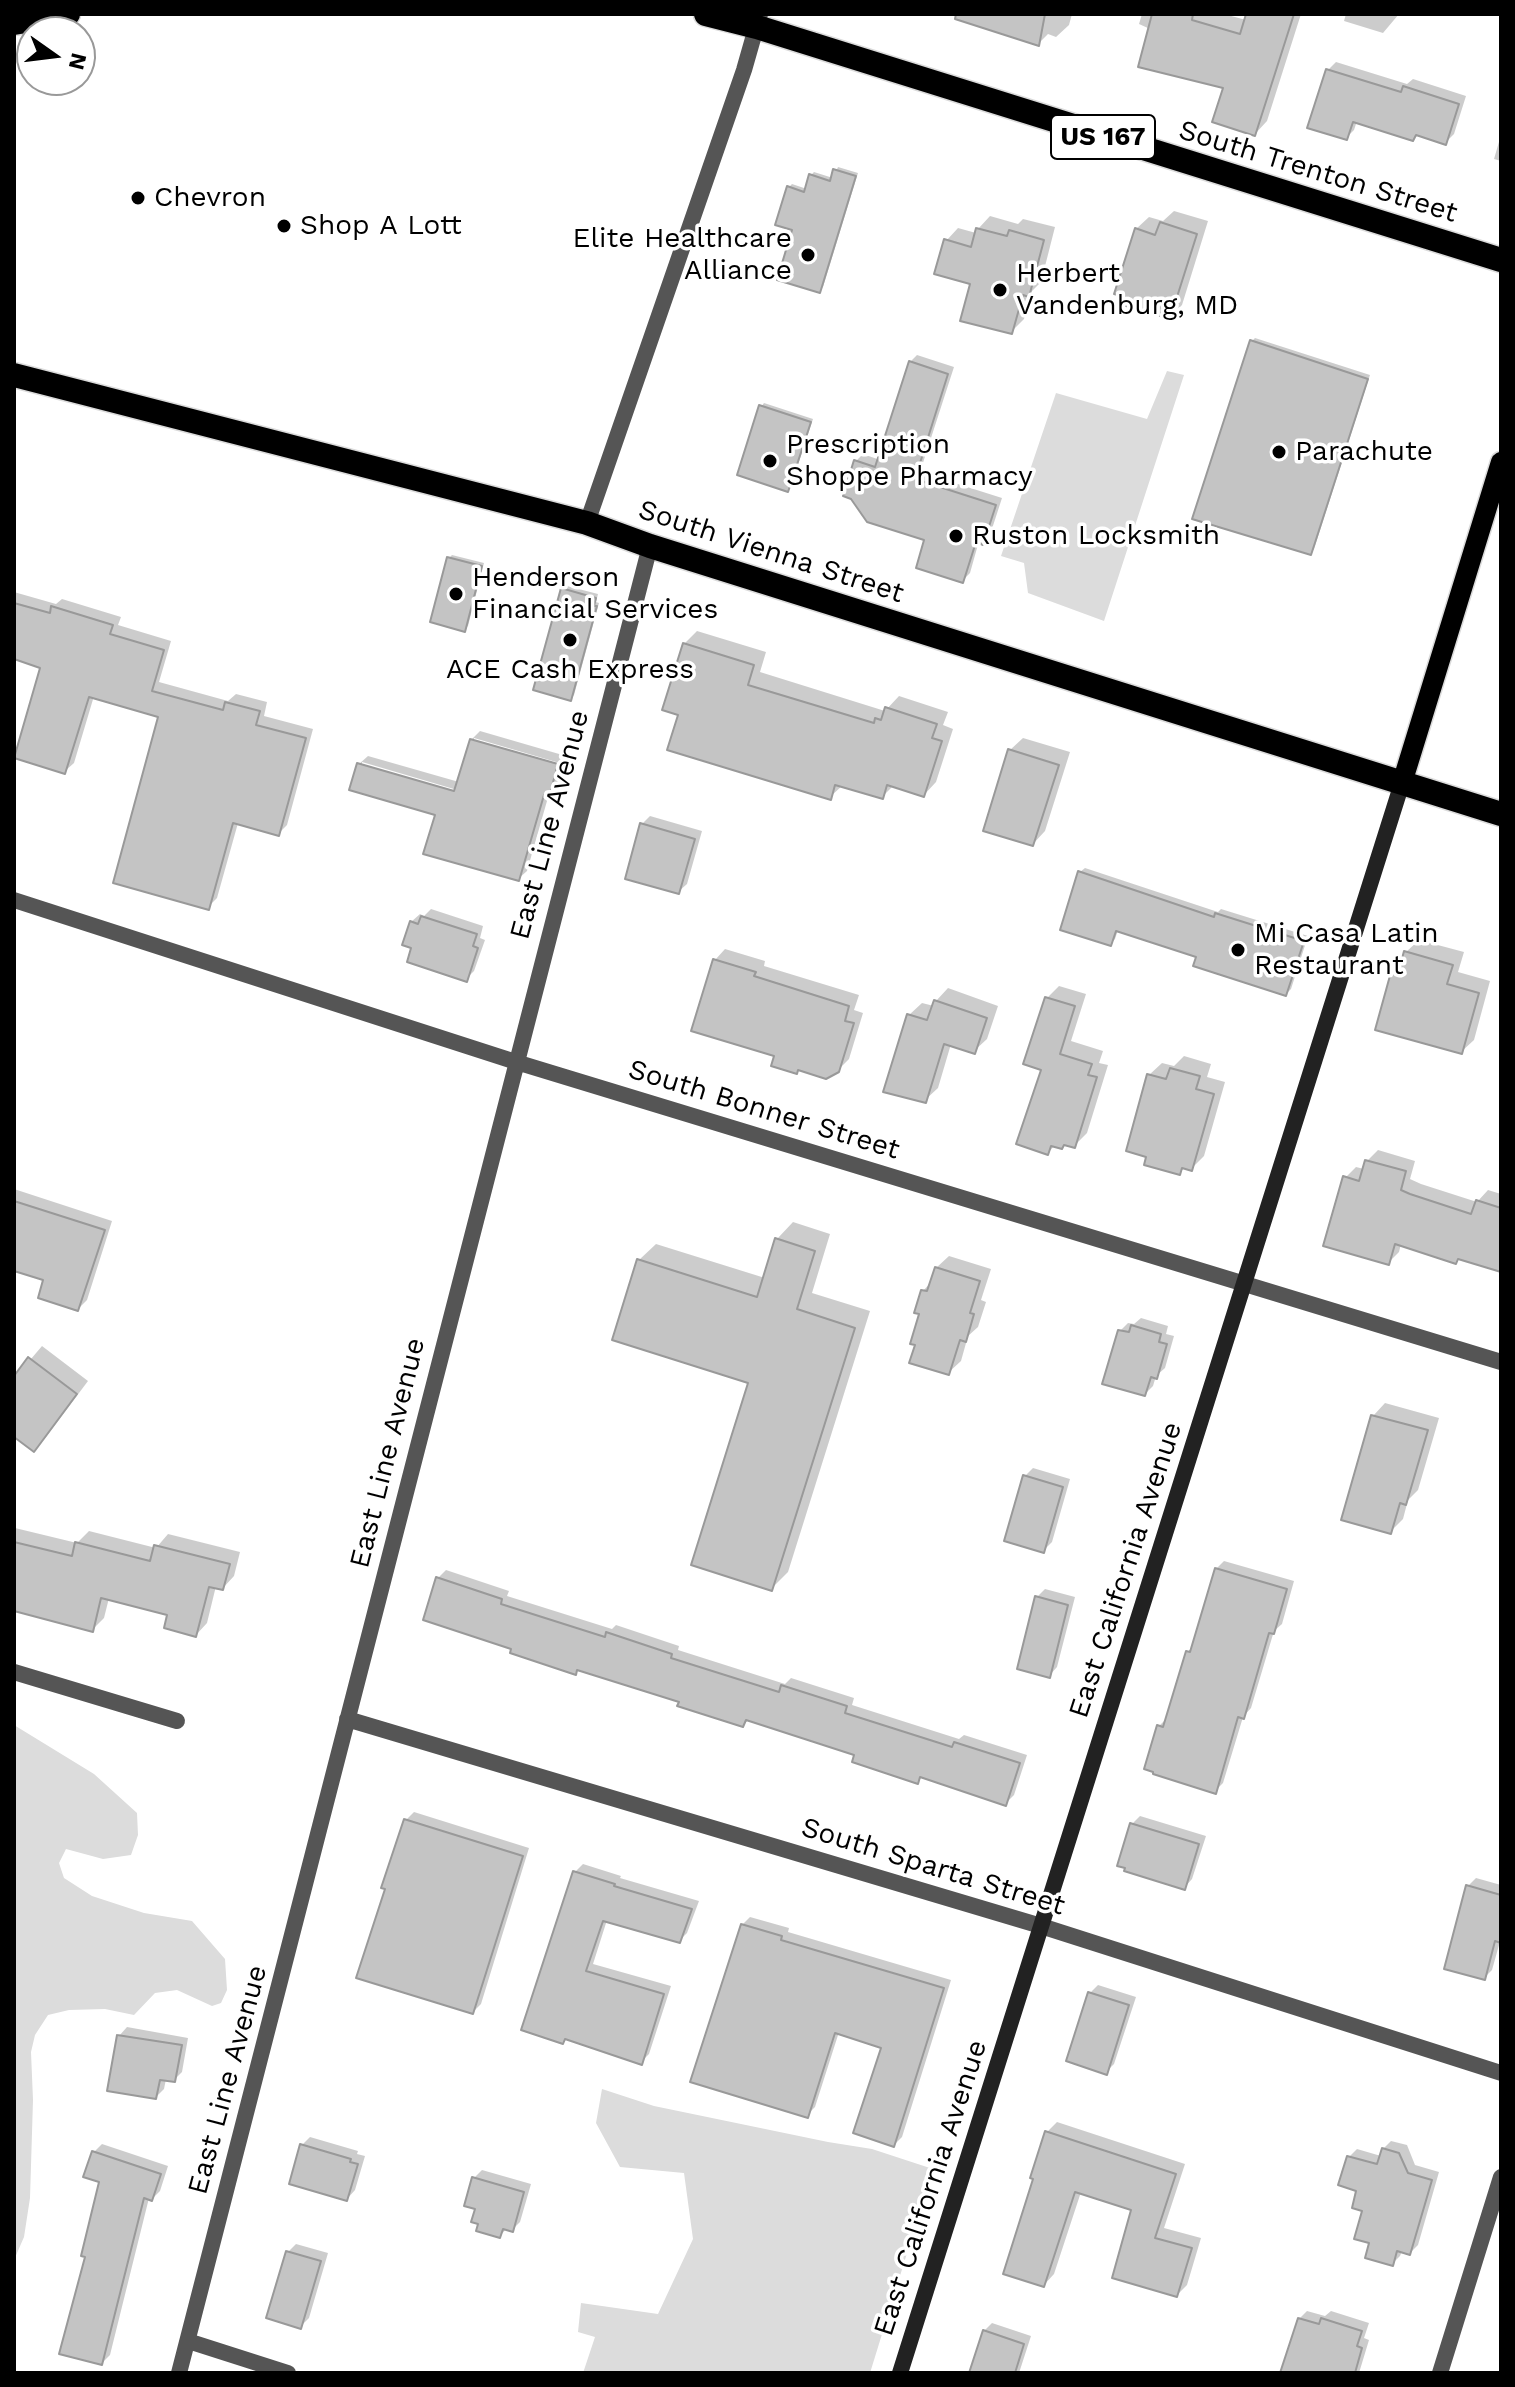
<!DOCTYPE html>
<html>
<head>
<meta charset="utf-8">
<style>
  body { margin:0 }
  #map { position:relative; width:1515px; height:2387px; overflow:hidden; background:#fff; font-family:"Work Sans",sans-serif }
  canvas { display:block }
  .frame { position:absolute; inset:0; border:16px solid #000; pointer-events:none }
  .north { position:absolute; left:16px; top:16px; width:80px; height:80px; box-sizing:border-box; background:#fff; border:2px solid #999; border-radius:50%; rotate:104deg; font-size:22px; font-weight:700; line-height:32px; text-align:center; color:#000 }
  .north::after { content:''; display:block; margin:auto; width:28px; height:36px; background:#000; clip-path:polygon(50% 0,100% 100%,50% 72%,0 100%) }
</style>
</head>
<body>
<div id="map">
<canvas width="1515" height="2387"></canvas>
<div class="frame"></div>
<div class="north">N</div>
</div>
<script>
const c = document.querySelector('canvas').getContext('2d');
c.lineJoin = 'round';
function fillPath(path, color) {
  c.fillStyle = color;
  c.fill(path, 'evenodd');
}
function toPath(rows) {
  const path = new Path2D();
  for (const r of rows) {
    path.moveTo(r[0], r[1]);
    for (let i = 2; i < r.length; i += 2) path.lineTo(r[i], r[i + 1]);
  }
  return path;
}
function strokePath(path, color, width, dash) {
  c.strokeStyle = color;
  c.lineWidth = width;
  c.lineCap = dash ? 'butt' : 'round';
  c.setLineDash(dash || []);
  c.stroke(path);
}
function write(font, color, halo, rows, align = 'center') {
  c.font = font + ' "Work Sans",sans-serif';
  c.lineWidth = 7;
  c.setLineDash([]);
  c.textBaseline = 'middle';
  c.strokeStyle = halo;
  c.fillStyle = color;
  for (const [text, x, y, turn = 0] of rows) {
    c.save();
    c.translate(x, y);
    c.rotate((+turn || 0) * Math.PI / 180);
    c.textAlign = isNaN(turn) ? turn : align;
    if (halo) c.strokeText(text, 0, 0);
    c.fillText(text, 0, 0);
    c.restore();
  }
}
fillPath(toPath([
  [1167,371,1184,375,1104,621,1028,593,1024,563,1001,556,1056,393,1147,419],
  [14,1725,94,1774,137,1813,138,1835,131,1855,103,1859,66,1849,59,1863,64,1878,92,1896,144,1913,192,1921,225,1959,227,1990,221,2003,212,2006,177,1990,155,1993,134,2015,105,2009,69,2010,48,2015,35,2035,31,2052,33,2100,30,2198,24,2237,14,2260],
  [602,2089,654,2106,828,2142,872,2149,933,2169,870,2373,583,2373,595,2337,578,2332,581,2303,658,2314,693,2239,684,2173,620,2167,596,2123]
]), '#dcdcdc');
fillPath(toPath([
  [1004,14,1072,14,1069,25,1056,37,1048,34,1038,44],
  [1142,14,1224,14,1246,20,1247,14,1301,14,1267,121,1255,134,1225,86,1150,29,1139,24],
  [1346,14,1399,14,1383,33,1344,21],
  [1336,62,1407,84,1413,79,1466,96,1454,134,1446,142,1419,134,1413,139,1357,121,1354,130,1346,138,1328,70],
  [1501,135,1501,161,1494,159],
  [838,167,858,173,823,287,819,291,795,229,789,187,792,184,807,189,811,175,814,172,833,178],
  [1174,211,1208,221,1182,305,1170,317,1136,229,1149,217,1163,221],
  [990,216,1018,224,1023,219,1055,227,1041,282,1032,291,1024,319,1011,332,972,282,946,241,958,228,976,233,978,229],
  [1255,338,1370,375,1314,549,1311,553,1251,342],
  [917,355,954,367,920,472,1002,498,990,535,983,542,979,541,970,573,963,580,856,461,863,454,880,460,910,362],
  [764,403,813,419,791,486,788,489,761,407],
  [452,555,484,563,468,626,464,629,449,558],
  [567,586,598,594,596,602,599,603,574,695,570,699,563,589],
  [14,592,56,604,62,599,121,617,118,625,171,641,159,682,228,701,236,694,267,702,264,716,313,729,287,825,278,834,238,823,217,898,208,907,160,716,94,696,74,763,65,771,43,666,14,657],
  [697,631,766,652,760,672,885,711,899,696,948,712,943,725,953,729,936,782,924,795,894,785,882,797,843,785,830,797,681,714,684,644],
  [480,731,566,756,563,764,474,738,474,742,562,767,557,786,549,794,527,871,518,879,426,853,437,814,352,789,359,764,368,756,459,782,471,740],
  [362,762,464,792,463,796,362,767],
  [1023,738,1070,752,1045,831,1033,844,1010,750],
  [650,816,702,831,687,884,678,892,642,824],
  [1085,868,1218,912,1221,909,1308,936,1291,989,1286,994,1199,955,1118,930,1115,939,1110,944,1080,872],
  [431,909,483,926,480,938,485,940,474,971,466,979,414,947,411,922,420,914,424,916],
  [1419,940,1464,952,1458,972,1490,981,1474,1040,1461,1052,1378,1029,1393,973,1403,963,1406,952],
  [725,949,765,961,764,966,859,995,854,1010,863,1013,849,1059,838,1070,800,1068,797,1072,777,1055,715,960],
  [1059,986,1086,994,1071,1041,1103,1051,1099,1063,1108,1065,1087,1133,1074,1146,1065,1143,1055,1145,1048,1153,1044,1068,1047,998],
  [948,988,998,1006,987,1039,974,1051,951,1044,938,1088,925,1100,909,1015,922,1003,934,1006,936,1001],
  [1184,1056,1211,1064,1207,1077,1225,1082,1204,1156,1191,1169,1185,1167,1179,1173,1149,1075,1162,1063,1174,1066],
  [1378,1150,1415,1161,1410,1179,1421,1184,1477,1202,1488,1190,1501,1194,1501,1270,1460,1257,1455,1262,1401,1244,1399,1252,1388,1263,1345,1178,1356,1167,1364,1169,1367,1161],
  [14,1189,112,1221,87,1300,78,1309,46,1279,14,1269],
  [793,1222,830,1234,812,1293,870,1311,788,1572,772,1588,750,1382,639,1260,656,1244,765,1278,777,1239],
  [949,1256,991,1269,981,1300,986,1302,978,1327,968,1336,961,1361,948,1373,922,1313,923,1291,932,1281,936,1268],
  [1141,1318,1168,1326,1166,1334,1174,1336,1165,1368,1156,1376,1153,1386,1145,1394,1120,1331,1128,1323,1134,1324],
  [42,1346,88,1381,46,1437,34,1449,14,1435,14,1379],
  [1385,1403,1439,1418,1418,1490,1408,1500,1403,1519,1390,1532,1373,1416],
  [1033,1468,1070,1479,1052,1542,1044,1550,1025,1476],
  [15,1528,77,1543,89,1531,156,1548,168,1534,240,1552,234,1576,223,1588,216,1586,207,1623,196,1635,169,1614,109,1598,104,1618,92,1630,14,1610],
  [1224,1561,1294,1581,1282,1624,1274,1631,1251,1708,1243,1717,1223,1783,1215,1791,1159,1726,1168,1717,1188,1652,1194,1645,1216,1569],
  [446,1570,509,1591,507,1596,612,1629,616,1625,679,1646,678,1650,785,1684,791,1678,854,1698,852,1705,959,1739,964,1735,1027,1755,1014,1795,1006,1803,923,1776,917,1781,857,1754,749,1719,743,1725,681,1701,580,1668,575,1673,514,1648,438,1578],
  [1045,1589,1075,1597,1057,1667,1049,1676,1037,1597],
  [414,1812,529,1848,481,2004,473,2012,388,1888,406,1820],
  [1140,1816,1206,1836,1192,1879,1184,1888,1128,1867,1132,1824],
  [583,1864,621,1876,620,1878,699,1901,687,1933,679,1941,607,1920,593,1964,671,1986,649,2054,641,2062,567,2037,575,1872],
  [1476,1878,1501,1885,1501,1938,1492,1970,1484,1978,1468,1886],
  [750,1917,789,1928,788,1932,951,1980,902,2137,894,2145,884,2046,839,2032,815,2107,807,2115,742,1925],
  [1098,1985,1136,1997,1114,2064,1106,2072,1090,1993],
  [127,2027,188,2038,182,2072,174,2080,166,2079,164,2089,156,2097,119,2036],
  [1057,2122,1185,2164,1164,2228,1201,2238,1187,2285,1177,2295,1134,2209,1081,2192,1054,2274,1044,2285,1036,2177,1047,2132],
  [310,2137,358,2151,357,2154,365,2156,355,2190,347,2199,302,2145],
  [1391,2141,1407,2145,1415,2165,1439,2172,1418,2245,1410,2253,1402,2251,1400,2256,1392,2264,1372,2241,1349,2157,1357,2149,1381,2156,1383,2149],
  [102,2144,168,2166,160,2191,152,2199,149,2198,110,2355,102,2363,88,2256,101,2181,94,2152],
  [482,2170,531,2184,520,2222,512,2230,507,2228,500,2236,477,2208,474,2178],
  [296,2244,328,2253,309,2318,301,2326,288,2252],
  [1307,2311,1325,2316,1331,2311,1369,2323,1364,2338,1369,2340,1359,2373,1294,2373,1299,2319],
  [992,2323,1031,2336,1019,2373,971,2373,984,2331]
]), '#0003');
const building = toPath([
  [956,14,1045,14,1039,46,955,19,956,14],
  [1152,14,1193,14,1192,20,1240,34,1246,14,1294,14,1255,136,1212,122,1223,88,1138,67,1152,14],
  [1326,69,1401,92,1403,86,1459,104,1446,145,1416,135,1413,141,1353,122,1347,140,1307,128,1326,69],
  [833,169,856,176,820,293,777,280,792,230,775,225,787,186,804,192,809,174,830,181,833,169],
  [1160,222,1197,234,1170,319,1126,306,1128,298,1114,294,1135,228,1155,235,1160,222],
  [976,228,1007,236,1009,230,1044,240,1029,297,1023,295,1012,334,960,321,970,284,934,274,944,239,971,247,976,228],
  [1250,340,1368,379,1311,555,1192,519,1250,340],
  [909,361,948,374,915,479,996,505,983,545,976,542,963,583,916,568,924,540,867,522,851,499,843,496,854,460,875,467,909,361],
  [759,405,811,422,788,492,737,475,759,405],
  [447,557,482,566,465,632,430,622,447,557],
  [561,588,596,598,594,606,597,606,571,701,533,690,561,588],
  [14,603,50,613,51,606,113,625,110,634,164,650,152,691,223,710,225,702,260,711,256,725,306,738,279,836,233,823,209,910,113,883,158,717,89,697,65,774,14,758,40,668,14,659,14,603],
  [683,643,754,665,748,685,874,723,875,718,881,720,885,707,937,724,932,738,942,741,924,797,887,785,883,799,835,785,831,800,667,750,678,715,662,710,683,643],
  [470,739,558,764,549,797,544,795,519,881,423,854,435,815,349,790,357,763,454,791,470,739],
  [1008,749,1059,765,1033,846,983,831,1008,749],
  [640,823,695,839,679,894,625,879,640,823],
  [1078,871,1214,917,1215,913,1304,941,1286,996,1193,966,1196,957,1116,931,1111,946,1060,930,1078,871],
  [421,916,477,934,473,946,478,948,467,982,407,962,411,948,402,945,410,921,418,924,421,916],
  [1404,951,1453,965,1447,984,1479,993,1462,1054,1375,1030,1391,972,1398,974,1404,951],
  [713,959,756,972,754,976,849,1006,845,1021,854,1023,839,1072,826,1079,798,1070,797,1074,771,1066,774,1056,691,1031,713,959],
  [1045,997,1075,1006,1060,1054,1092,1064,1088,1075,1097,1077,1075,1148,1064,1145,1062,1149,1051,1146,1048,1155,1016,1144,1041,1070,1023,1064,1045,997],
  [934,1000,987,1018,975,1054,944,1044,926,1103,883,1092,907,1014,927,1020,934,1000],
  [1170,1068,1200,1076,1196,1089,1214,1094,1192,1171,1182,1168,1180,1175,1144,1165,1146,1157,1126,1151,1147,1074,1166,1079,1170,1068],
  [1365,1160,1406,1171,1401,1190,1410,1194,1471,1214,1476,1200,1501,1208,1501,1272,1458,1259,1456,1264,1395,1244,1389,1265,1323,1246,1343,1176,1359,1181,1365,1160],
  [14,1201,105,1230,78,1311,38,1298,43,1280,14,1271,14,1201],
  [775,1238,815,1251,797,1309,855,1328,772,1591,691,1565,748,1383,612,1340,637,1259,757,1297,775,1238],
  [935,1267,980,1281,970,1313,974,1314,966,1342,960,1340,949,1375,909,1363,915,1345,910,1344,919,1314,914,1313,921,1290,927,1291,935,1267],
  [1131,1325,1161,1334,1159,1342,1167,1344,1157,1379,1151,1377,1145,1396,1102,1384,1118,1330,1129,1332,1131,1325],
  [28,1357,77,1394,34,1452,14,1437,14,1376,28,1357],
  [1371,1415,1428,1430,1406,1505,1400,1503,1391,1534,1341,1520,1371,1415],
  [1023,1475,1063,1487,1044,1553,1004,1541,1023,1475],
  [14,1542,72,1556,75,1542,150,1561,154,1545,230,1564,223,1590,209,1587,196,1637,164,1628,167,1615,101,1598,93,1632,14,1611,14,1542],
  [1215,1568,1287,1589,1274,1634,1269,1633,1244,1719,1238,1717,1216,1794,1153,1774,1153,1772,1144,1769,1157,1725,1163,1727,1186,1651,1190,1652,1215,1568],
  [436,1577,502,1599,501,1604,605,1637,606,1632,672,1654,671,1658,779,1692,781,1685,847,1706,845,1713,952,1747,954,1742,1020,1763,1006,1806,920,1777,918,1784,852,1762,854,1755,746,1720,743,1727,677,1706,679,1702,577,1670,576,1675,510,1653,511,1649,423,1620,436,1577],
  [1035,1596,1068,1605,1050,1678,1017,1669,1035,1596],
  [404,1819,523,1856,473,2014,356,1978,385,1889,381,1888,404,1819],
  [1130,1823,1199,1844,1185,1890,1124,1871,1125,1868,1117,1866,1130,1823],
  [573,1871,615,1884,614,1886,692,1909,680,1943,603,1921,586,1971,664,1994,642,2065,565,2039,563,2044,521,2030,573,1871],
  [1466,1885,1501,1895,1501,1943,1495,1941,1485,1980,1444,1969,1466,1885],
  [741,1924,782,1936,781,1940,944,1988,894,2147,853,2133,881,2048,835,2033,808,2118,690,2082,741,1924],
  [1088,1992,1129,2005,1107,2075,1066,2061,1088,1992],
  [117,2035,182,2045,175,2082,160,2080,156,2099,107,2091,117,2035],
  [1045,2131,1176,2174,1155,2238,1192,2248,1177,2297,1112,2278,1131,2210,1075,2192,1044,2287,1003,2274,1033,2179,1030,2178,1045,2131],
  [300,2144,351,2159,350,2162,358,2164,347,2201,289,2184,300,2144],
  [1382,2148,1399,2153,1408,2173,1432,2180,1410,2255,1397,2251,1393,2266,1365,2258,1369,2243,1354,2239,1362,2211,1352,2208,1356,2191,1338,2185,1347,2156,1377,2164,1382,2148],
  [92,2151,161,2174,152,2201,144,2198,102,2365,59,2354,85,2257,81,2256,99,2182,83,2177,92,2151],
  [472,2177,524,2192,513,2232,503,2229,500,2238,476,2231,478,2224,471,2222,475,2209,464,2206,472,2177],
  [286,2251,321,2261,301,2329,266,2318,286,2251],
  [1298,2318,1319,2324,1321,2318,1362,2331,1357,2346,1362,2348,1355,2373,1280,2373,1298,2318],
  [983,2330,1024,2344,1015,2373,969,2373,983,2330]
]);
fillPath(building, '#c4c4c4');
strokePath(building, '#999', 2);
const primary = toPath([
  [1402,783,1501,462]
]);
const highway = toPath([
  [706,14,757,27,1501,260],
  [14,23,68,14],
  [14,375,587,523,650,546,1501,814]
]);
strokePath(primary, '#dbdbdb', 23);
strokePath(highway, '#dbdbdb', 27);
strokePath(toPath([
  [587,523,744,70,760,14],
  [14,900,516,1062,1501,1362],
  [14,1672,177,1721],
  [347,1719,1041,1926,1501,2073],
  [188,2341,288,2373],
  [179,2373,650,546],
  [1440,2373,1501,2177]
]), '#555', 16);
strokePath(toPath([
  [900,2373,1402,783]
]), '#222', 16);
strokePath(primary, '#000', 20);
strokePath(highway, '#000', 24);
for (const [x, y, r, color] of [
  [138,198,8,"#000"],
  [284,226,8,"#000"],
  [808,255,8,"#000"],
  [1000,290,8,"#000"],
  [1279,452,8,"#000"],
  [770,461,8,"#000"],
  [956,536,8,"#000"],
  [456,594,8,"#000"],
  [570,640,8,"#000"],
  [1238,950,8,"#000"]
]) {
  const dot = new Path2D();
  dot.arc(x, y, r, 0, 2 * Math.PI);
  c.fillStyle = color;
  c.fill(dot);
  strokePath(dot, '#fff', 3);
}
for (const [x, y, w] of [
  [1103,137,104]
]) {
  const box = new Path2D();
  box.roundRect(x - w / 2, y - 22, w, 44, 6);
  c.fillStyle = '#fff';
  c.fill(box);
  strokePath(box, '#000', 2);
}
write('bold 26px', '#000', null, [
  ["US 167",1103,137]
]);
write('28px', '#000', '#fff', [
  ["South Trenton Street",1318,172,17],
  ["South Vienna Street",771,552,18],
  ["East Line Avenue",550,825,-75],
  ["South Bonner Street",764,1110,17],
  ["East Line Avenue",388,1453,-76],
  ["East California Avenue",1126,1570,-72],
  ["South Sparta Street",933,1867,17],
  ["East Line Avenue",228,2080,-75],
  ["East California Avenue",931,2188,-72]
]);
write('28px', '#000', '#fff', [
  ["Chevron",154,198],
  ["Shop A Lott",300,226],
  ["Elite Healthcare",792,239,"right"],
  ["Alliance",792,271,"right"],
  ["Herbert",1016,274],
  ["Vandenburg, MD",1016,306],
  ["Prescription",786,445],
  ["Shoppe Pharmacy",786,477],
  ["Parachute",1295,452],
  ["Ruston Locksmith",972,536],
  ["Henderson",472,578],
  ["Financial Services",472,610],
  ["ACE Cash Express",570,670,"center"],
  ["Mi Casa Latin",1254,934],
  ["Restaurant",1254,966]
], 'left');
</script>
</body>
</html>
